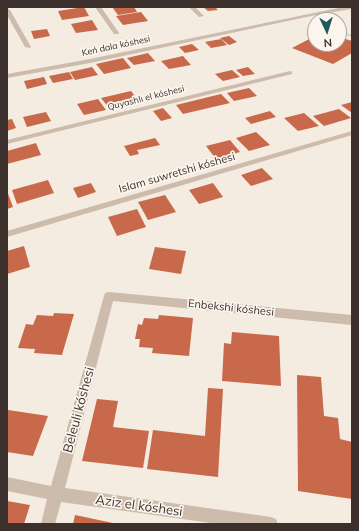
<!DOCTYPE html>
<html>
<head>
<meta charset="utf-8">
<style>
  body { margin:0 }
  #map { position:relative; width:359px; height:531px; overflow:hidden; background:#f4ebe1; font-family:Mulish,sans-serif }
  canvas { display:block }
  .frame { position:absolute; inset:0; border:8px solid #3b302b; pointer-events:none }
  .north { position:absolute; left:307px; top:12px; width:40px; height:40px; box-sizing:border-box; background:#fbf5ee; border:1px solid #aea6a0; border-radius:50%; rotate:176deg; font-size:11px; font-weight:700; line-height:16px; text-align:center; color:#3b302b }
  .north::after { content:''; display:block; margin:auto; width:14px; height:18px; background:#1f5a5e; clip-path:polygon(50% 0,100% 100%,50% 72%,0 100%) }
</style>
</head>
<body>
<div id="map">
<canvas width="359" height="531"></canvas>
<div class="frame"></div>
<div class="north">N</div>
</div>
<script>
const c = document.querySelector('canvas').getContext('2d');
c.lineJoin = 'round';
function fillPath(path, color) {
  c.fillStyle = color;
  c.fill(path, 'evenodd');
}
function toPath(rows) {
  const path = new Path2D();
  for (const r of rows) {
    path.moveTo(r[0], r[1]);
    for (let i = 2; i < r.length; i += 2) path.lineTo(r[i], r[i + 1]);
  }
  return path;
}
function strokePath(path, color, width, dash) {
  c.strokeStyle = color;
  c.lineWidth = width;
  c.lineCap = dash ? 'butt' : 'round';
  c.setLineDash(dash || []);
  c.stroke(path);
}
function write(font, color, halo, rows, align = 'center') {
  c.font = font + ' Mulish,sans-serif';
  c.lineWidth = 3.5;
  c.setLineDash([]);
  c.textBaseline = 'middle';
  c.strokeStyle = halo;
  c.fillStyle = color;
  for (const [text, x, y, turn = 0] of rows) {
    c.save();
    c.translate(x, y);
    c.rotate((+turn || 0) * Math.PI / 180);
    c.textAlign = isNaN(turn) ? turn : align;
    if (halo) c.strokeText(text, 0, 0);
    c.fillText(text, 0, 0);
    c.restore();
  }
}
fillPath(toPath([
  [84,7,89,16,62,20,58,11],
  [112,7,134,7,137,12,118,15],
  [203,7,215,7,218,10,208,11],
  [141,12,148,21,123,25,116,16],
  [92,20,98,30,76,33,71,24],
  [47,29,50,36,34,39,31,31],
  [229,36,237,42,229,45,220,38],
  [315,36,315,44,339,44,339,37,352,41,352,53,333,64,292,48],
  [221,39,227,45,211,48,205,42],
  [192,44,199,50,185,53,179,47],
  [148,53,155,61,134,65,127,58],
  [183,56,191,65,169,69,161,61],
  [123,58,131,68,104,74,96,64],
  [92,67,98,75,75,80,70,72],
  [248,67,255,74,243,76,236,70],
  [232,70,240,77,223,81,215,74],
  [69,72,73,79,53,83,49,76],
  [44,77,47,84,27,89,24,81],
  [249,88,257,96,234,101,227,93],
  [131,91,139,101,109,108,101,98],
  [221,94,230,103,183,114,176,105],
  [98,99,106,110,84,115,77,104],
  [352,102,352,113,341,105],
  [163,108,172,118,161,121,153,111],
  [339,109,351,118,324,126,313,116],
  [270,111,276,117,251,124,245,118],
  [46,112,51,121,27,127,23,117],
  [304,113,319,126,298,131,284,118],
  [12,119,16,128,7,131,7,120],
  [256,132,270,145,249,151,236,138],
  [155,138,160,145,137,150,139,154,130,156,124,146],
  [230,140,240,152,216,159,206,146],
  [36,143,41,155,7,164,7,151],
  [262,168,273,179,251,186,241,175],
  [48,180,54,193,17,204,12,190],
  [91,183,96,192,78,198,73,188],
  [213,183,223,197,199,204,189,190],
  [7,191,13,207,7,209],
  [165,195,176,212,148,220,138,202],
  [137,209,146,227,117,236,108,217],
  [24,246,30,267,7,274,7,251],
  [155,247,186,251,181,274,149,269],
  [54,313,74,314,62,355,34,353,35,349,18,348,26,324,33,325,37,315,53,316],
  [159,315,193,318,189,356,152,353,153,348,139,347,140,339,135,339,138,324,142,325,144,318,158,319],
  [232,332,279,336,281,386,222,381,224,343,231,344],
  [297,375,321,377,324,416,338,418,340,439,352,442,352,499,298,491],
  [208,388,223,389,218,477,147,469,153,430,205,436],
  [97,399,118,401,113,427,149,431,143,468,82,461],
  [8,410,48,416,33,456,7,452],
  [7,501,30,505,24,524,7,524],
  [75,515,113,523,113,524,73,524]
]), '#c8694b');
strokePath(toPath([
  [339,31,352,36]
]), '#b9a596', 1.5, [1, 1]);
fillPath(toPath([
  [95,7,101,7,119,33,118,34,114,34,95,7],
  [189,7,195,7,204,16,199,17,189,7],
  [343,7,352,7,352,9,316,15,90,63,7,78,7,74,90,59,343,7],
  [7,8,10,10,31,47,30,48,25,47,7,15,7,8],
  [290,71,292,72,292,74,7,144,7,140,290,71],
  [352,131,352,135,7,237,7,231,352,131],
  [109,292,352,315,352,325,113,301,65,488,271,517,276,519,278,524,218,524,61,502,55,524,41,524,47,499,7,491,7,477,51,486,104,296,105,293,109,292]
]), '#cdbbac');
write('9px', '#3b302b', '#fbf5ee', [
  ["Keń dala kóshesi",116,46,-12],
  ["Quyashlı el kóshesi",146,98,-14]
]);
write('11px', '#3b302b', '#fbf5ee', [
  ["Islam suwretshi kóshesi",177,173,-16],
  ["Enbekshi kóshesi",231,308,6]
]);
write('13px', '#3b302b', '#fbf5ee', [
  ["Beleuli kóshesi",79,410,-75],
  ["Aziz el kóshesi",139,506,8]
]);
</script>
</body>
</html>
